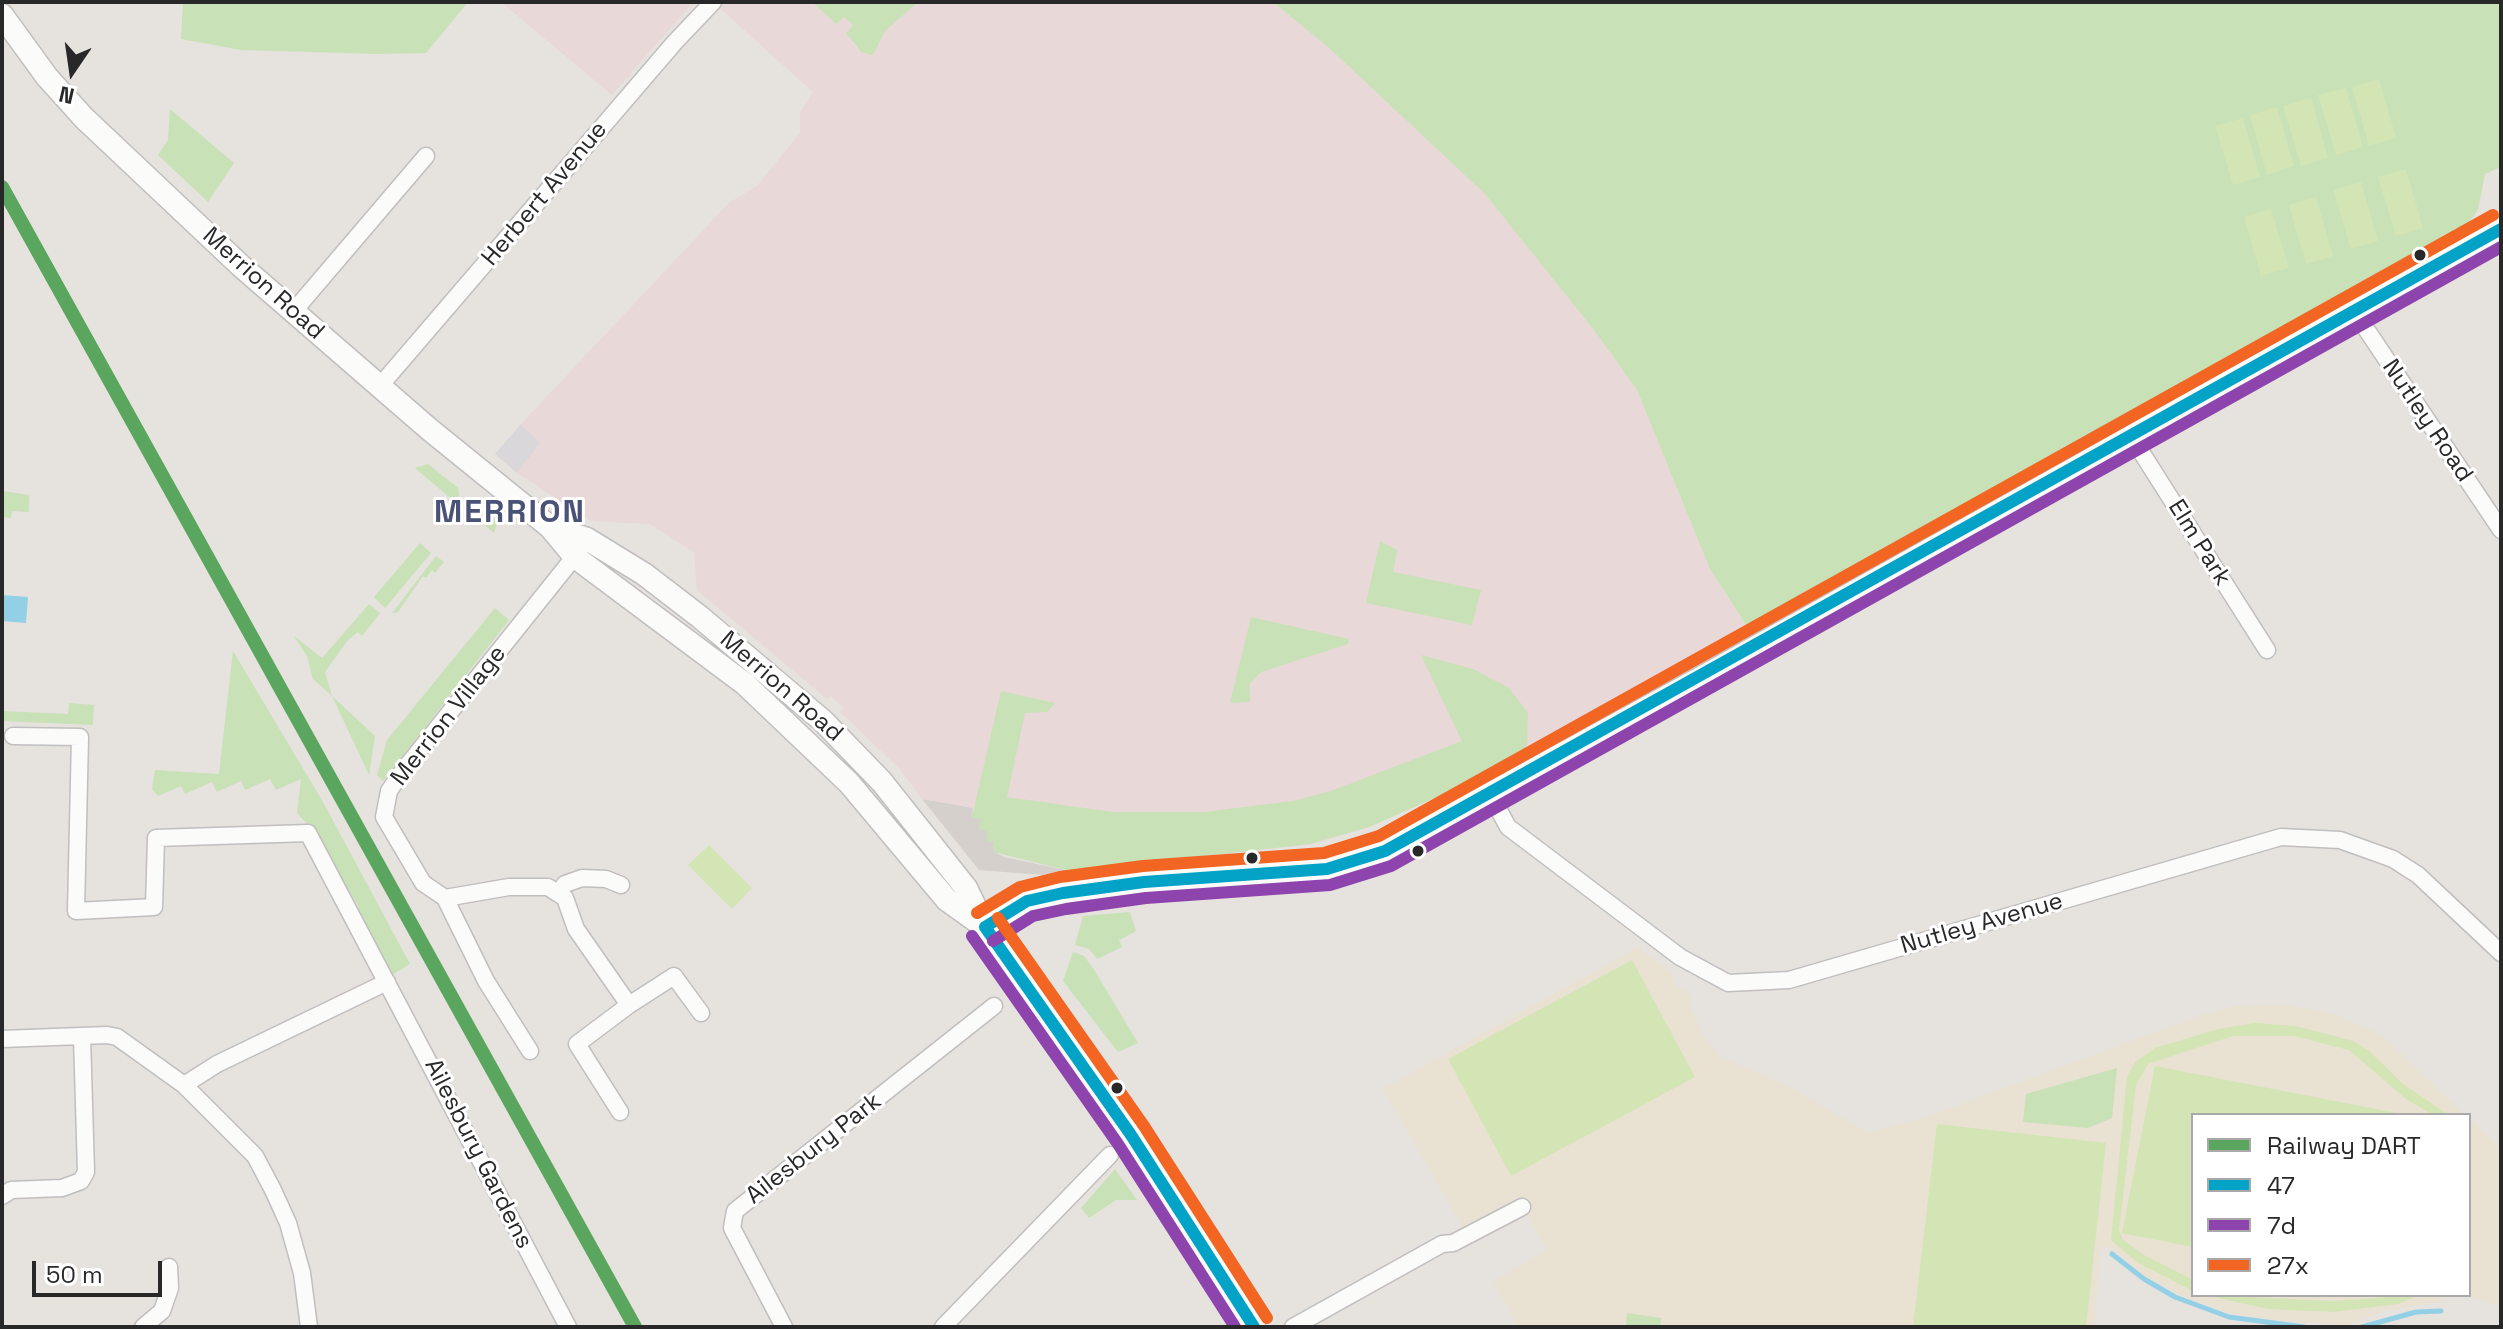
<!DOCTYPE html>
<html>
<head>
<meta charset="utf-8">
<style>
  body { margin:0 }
  #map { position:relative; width:2503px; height:1329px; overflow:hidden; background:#e6e2de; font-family:"Space Grotesk",sans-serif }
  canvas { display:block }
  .frame { position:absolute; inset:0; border:4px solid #282828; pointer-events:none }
  .legend { position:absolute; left:2191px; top:1113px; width:280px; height:184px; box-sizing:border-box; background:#fff; border:2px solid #a9a9a9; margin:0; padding:10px 14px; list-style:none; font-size:24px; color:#282828 }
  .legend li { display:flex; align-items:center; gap:16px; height:40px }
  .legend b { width:40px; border:2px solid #a9a9a9 }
  .north { position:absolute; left:32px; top:32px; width:80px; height:80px; -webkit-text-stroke:6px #fff; paint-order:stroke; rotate:193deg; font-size:22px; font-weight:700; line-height:32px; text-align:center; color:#282828 }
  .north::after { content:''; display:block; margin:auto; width:28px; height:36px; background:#282828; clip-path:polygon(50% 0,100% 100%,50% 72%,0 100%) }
  .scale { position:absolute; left:32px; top:1261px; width:130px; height:36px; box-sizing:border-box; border:4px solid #282828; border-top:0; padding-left:10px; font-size:24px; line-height:28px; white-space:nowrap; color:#282828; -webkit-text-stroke:6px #fff; paint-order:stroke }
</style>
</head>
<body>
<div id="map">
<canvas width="2503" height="1329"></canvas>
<div class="frame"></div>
<ul class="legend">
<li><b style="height:10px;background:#5ba65e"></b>Railway DART</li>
<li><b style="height:10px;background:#02a3c6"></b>47</li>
<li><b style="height:10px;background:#8e44ad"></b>7d</li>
<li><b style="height:10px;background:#f26522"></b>27x</li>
</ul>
<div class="north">N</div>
<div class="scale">50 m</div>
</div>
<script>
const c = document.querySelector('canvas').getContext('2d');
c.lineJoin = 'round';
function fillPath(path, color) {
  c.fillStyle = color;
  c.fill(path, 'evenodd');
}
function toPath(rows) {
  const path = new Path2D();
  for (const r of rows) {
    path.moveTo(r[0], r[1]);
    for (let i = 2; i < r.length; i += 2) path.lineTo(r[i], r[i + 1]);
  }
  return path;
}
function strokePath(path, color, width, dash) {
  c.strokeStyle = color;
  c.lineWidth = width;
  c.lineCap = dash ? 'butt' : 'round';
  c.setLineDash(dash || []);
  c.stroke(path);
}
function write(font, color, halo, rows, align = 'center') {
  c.font = font + ' "Space Grotesk",sans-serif';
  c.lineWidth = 6;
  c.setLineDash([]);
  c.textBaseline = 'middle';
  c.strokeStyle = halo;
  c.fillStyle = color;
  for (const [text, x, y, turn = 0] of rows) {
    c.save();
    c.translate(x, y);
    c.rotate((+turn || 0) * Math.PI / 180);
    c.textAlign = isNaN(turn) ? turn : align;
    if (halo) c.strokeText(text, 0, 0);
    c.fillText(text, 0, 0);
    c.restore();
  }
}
fillPath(toPath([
  [521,424,541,443,517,473,495,454]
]), '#dad7da');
fillPath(toPath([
  [1638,947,1673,975,1676,986,1693,996,1690,1006,1702,1032,1720,1056,1794,1089,1868,1133,1926,1117,2199,1016,2236,1006,2287,1005,2334,1014,2382,1035,2465,1115,2193,1115,2193,1295,2446,1295,2441,1301,2384,1311,2347,1325,2272,1320,2230,1313,2178,1294,2139,1272,2113,1248,2101,1246,2094,1327,1519,1327,1493,1282,1547,1249,1519,1200,1465,1231,1383,1089],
  [2469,1118,2501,1149,2501,1306,2469,1295]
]), '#e9e1d2');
fillPath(toPath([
  [501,2,693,2,612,95],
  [713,2,812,2,836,24,843,16,853,26,846,33,860,52,918,2,1273,2,1328,47,1485,194,1594,330,1637,390,1710,569,1748,628,1603,712,1592,712,1464,785,1369,827,1313,844,1070,871,973,808,922,799,899,768,840,712,844,708,831,696,827,699,697,590,694,552,650,524,591,521,517,473,540,443,521,424,729,203,757,186,800,133,800,113,813,92]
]), '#e8d8d7');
fillPath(toPath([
  [183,2,468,2,426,53,376,54,241,50,181,39],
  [812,2,918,2,885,31,873,55,861,52,846,33,853,25,844,17,836,24],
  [1273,2,2501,2,2501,167,2485,174,2478,210,2460,234,1748,628,1710,569,1637,390,1594,330,1485,194,1328,47],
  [170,109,234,163,208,202,158,155,168,140],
  [428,464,458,488,459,495,454,501,415,468],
  [2,491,29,495,29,512,12,511,11,518,2,517],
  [464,499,470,499,498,521,494,533,459,504],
  [1380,541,1397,550,1393,572,1481,590,1472,625,1366,603],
  [420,543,431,553,385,608,374,597],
  [436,556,444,562,435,573,432,570,426,578,423,576,398,612,392,613],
  [369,604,380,613,362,636,358,632,348,640,325,672,332,696,375,736,369,775,332,696,313,679,307,656,294,636,322,658],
  [495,608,509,620,383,781,377,775,387,740],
  [1251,617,1349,639,1348,644,1261,672,1250,683,1250,702,1230,703],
  [233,651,323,802,410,964,392,975,355,910,359,907,310,827,297,813,301,779,276,790,270,779,245,790,241,781,217,792,212,782,185,794,181,786,158,796,152,789,155,770,219,774],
  [1421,655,1473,669,1509,688,1528,713,1527,745,1523,752,1464,785,1369,827,1310,844,1070,871,993,852,972,817,1001,691,1055,703,1047,712,1025,713,1007,797,1112,812,1204,812,1293,801,1331,791,1462,741],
  [69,703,94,705,93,725,2,721,2,711,68,714],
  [1130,912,1136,931,1119,940,1122,947,1097,959,1089,949,1075,945,1083,916],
  [1073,952,1084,956,1093,968,1138,1043,1118,1052,1063,981],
  [2117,1068,2112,1118,2088,1128,2023,1122,2026,1094],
  [1115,1169,1137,1200,1116,1200,1089,1218,1081,1208],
  [1627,1313,1661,1318,1660,1327,1626,1327]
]), '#c8e1b7');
fillPath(toPath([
  [2379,79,2396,138,2369,146,2352,87],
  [2346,88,2363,147,2336,155,2318,95],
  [2311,98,2328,158,2301,166,2283,106],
  [2277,107,2294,166,2267,175,2250,115],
  [2243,118,2260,177,2233,185,2215,126],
  [2406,169,2423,228,2396,236,2378,177],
  [2361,182,2378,241,2351,249,2333,190],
  [2316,197,2333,256,2306,264,2289,205],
  [2271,209,2289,268,2261,276,2244,217],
  [709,845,752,888,732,909,688,865],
  [1632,960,1695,1077,1511,1176,1448,1059],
  [2255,1023,2296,1026,2353,1041,2368,1050,2403,1084,2449,1115,2433,1115,2406,1099,2349,1050,2294,1036,2233,1036,2148,1064,2136,1085,2119,1230,2123,1240,2144,1255,2193,1280,2193,1291,2138,1263,2111,1240,2127,1077,2135,1062,2155,1048,2218,1029],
  [2155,1066,2407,1115,2193,1115,2193,1247,2122,1233],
  [1937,1124,2106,1143,2086,1327,1913,1327],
  [2205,1295,2333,1301,2419,1295,2398,1304,2333,1312,2268,1309]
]), '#d3e5b5');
fillPath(toPath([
  [922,799,973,808,972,817,980,819,979,829,987,831,986,840,994,842,993,851,1004,857,1070,871,1043,875,979,870]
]), '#d5d0cc');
fillPath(toPath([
  [2,595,28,597,26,623,2,621]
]), '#93d0e6');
strokePath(toPath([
  [2112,1254,2144,1279,2175,1297,2229,1317,2304,1327],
  [2362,1327,2416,1312,2441,1311]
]), '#93d0e6', 5);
const street = toPath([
  [2354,311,2501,530],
  [293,312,426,156],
  [379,387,675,42,713,2],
  [2131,436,2267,650],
  [13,736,80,737,76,911,154,907,156,838,308,833,568,1327],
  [1490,794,1508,827,1680,957,1728,983,1789,980,2281,837,2340,840,2393,859,2418,875,2501,953],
  [558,893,565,884,582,878,606,879,621,885],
  [445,898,509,887,548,887,565,898,576,929,629,1005,674,976,701,1013],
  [2,1039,107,1035,117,1037,184,1085,255,1156,273,1190,288,1223,302,1273,309,1327],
  [530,1051,486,981,445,898,423,883,384,817,389,791,402,772,579,551],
  [184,1085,217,1064,387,982],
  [620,1112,577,1044,629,1005],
  [2,1196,11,1190,62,1188,81,1181,86,1172,82,1037],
  [143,1327,162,1311,170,1288,169,1267],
  [784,1327,732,1228,735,1211,994,1006],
  [943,1327,1110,1155],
  [1293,1327,1442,1244,1453,1243,1522,1207]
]);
const secondary = toPath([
  [2,15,47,77,84,118,241,266,429,429,550,527,575,557,745,684,849,783,947,900,985,927],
  [550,527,587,539,644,574,700,617,823,721,882,782,966,888,985,927,1131,1135,1254,1327],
  [985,927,1027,901,1063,893,1144,882,1327,869,1385,851,1699,679,2501,229]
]);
strokePath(street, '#c0bebf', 19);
strokePath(secondary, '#c0bebf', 25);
strokePath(street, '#fbfbfa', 16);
strokePath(secondary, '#fbfbfa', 22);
strokePath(toPath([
  [985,927,1027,901,1063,893,1144,882,1327,869,1385,851,2501,229],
  [985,927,1131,1135,1254,1327]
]), '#02a3c6', 12);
strokePath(toPath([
  [972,936,1118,1144,1235,1327],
  [993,941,1033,916,1066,909,1146,898,1330,885,1391,866,2501,247]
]), '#8e44ad', 12);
strokePath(toPath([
  [977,913,1020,887,1060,877,1143,866,1324,853,1379,836,2493,215],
  [998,918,1144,1126,1267,1318]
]), '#f26522', 12);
strokePath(toPath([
  [2,187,635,1327]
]), '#5ba65e', 14);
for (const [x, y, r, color] of [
  [2420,255,7,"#282828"],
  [1418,851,7,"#282828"],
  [1252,858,7,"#282828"],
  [1117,1088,7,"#282828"]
]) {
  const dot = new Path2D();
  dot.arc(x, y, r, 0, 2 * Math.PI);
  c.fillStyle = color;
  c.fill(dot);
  strokePath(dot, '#fff', 3);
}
write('24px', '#282828', '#fff', [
  ["Herbert Avenue",545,194,-50],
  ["Merrion Road",263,284,42],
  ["Nutley Road",2427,421,56],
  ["Elm Park",2199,543,58],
  ["Merrion Road",781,687,41],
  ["Merrion Village",449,716,-52],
  ["Nutley Avenue",1982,924,-16],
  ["Ailesbury Park",814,1149,-38],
  ["Ailesbury Gardens",478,1154,63]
]);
c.letterSpacing = '2px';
write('bold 32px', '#4a5277', '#fff', [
  ["MERRION",510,513]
]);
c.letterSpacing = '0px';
</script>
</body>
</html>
